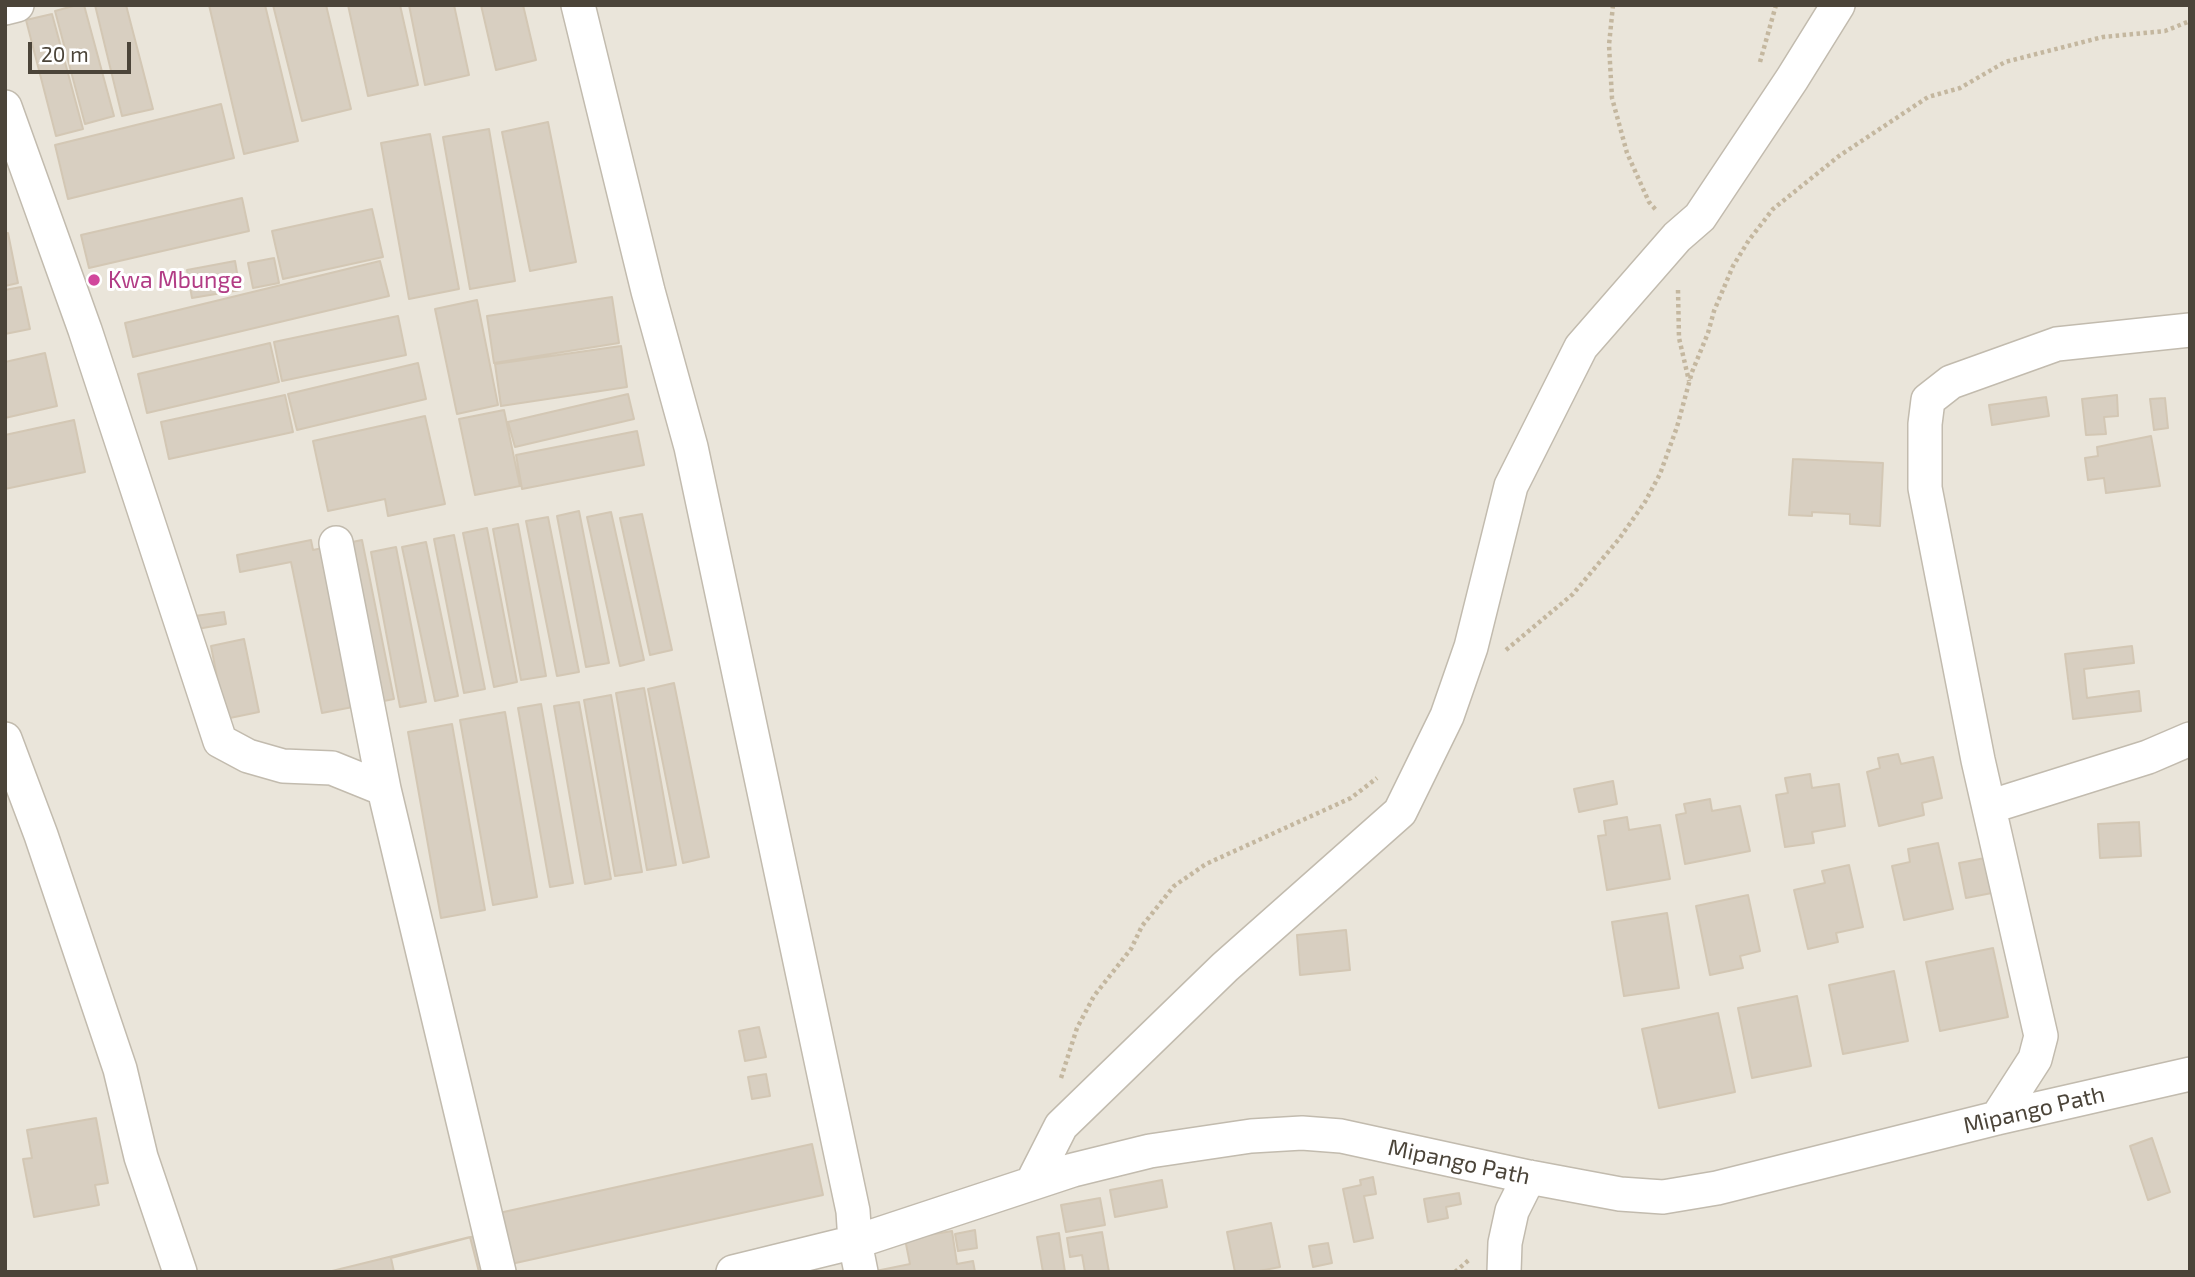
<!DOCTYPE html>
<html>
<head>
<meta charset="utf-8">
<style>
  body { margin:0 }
  #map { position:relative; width:2195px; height:1277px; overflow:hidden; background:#f6f3ec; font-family:"Exo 2",sans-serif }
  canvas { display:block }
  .frame { position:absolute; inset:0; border:7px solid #4b4439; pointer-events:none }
  .scale { position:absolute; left:28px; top:42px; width:103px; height:32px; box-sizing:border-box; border:4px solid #4b4439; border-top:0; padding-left:9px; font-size:21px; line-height:24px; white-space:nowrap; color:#4b4439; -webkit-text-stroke:5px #fff; paint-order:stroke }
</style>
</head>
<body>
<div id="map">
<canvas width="2195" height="1277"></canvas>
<div class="frame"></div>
<div class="scale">20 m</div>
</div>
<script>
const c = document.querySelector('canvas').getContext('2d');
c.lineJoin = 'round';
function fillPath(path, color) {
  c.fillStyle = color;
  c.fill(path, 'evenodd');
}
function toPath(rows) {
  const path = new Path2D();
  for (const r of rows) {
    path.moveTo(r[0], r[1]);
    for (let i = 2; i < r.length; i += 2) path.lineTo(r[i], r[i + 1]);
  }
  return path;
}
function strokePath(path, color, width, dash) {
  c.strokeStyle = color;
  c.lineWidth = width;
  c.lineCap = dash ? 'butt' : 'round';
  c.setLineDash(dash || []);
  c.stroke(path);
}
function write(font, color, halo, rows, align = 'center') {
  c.font = font + ' "Exo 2",sans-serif';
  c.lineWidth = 6;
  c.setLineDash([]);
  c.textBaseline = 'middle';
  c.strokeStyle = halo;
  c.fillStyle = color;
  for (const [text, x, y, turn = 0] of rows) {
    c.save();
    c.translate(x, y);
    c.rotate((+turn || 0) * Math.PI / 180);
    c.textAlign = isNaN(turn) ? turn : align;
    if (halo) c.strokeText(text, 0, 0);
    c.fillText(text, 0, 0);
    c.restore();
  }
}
fillPath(toPath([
  [5,5,2190,5,2190,1272,5,1272]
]), '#eae5da');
const building = toPath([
  [77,5,84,5,114,116,85,124,55,11,77,5],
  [95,5,126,5,153,109,122,116,95,5],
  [209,5,265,5,298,141,244,154,209,5],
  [273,5,326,5,351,109,302,121,273,5],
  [348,5,400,5,418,85,368,96,348,5],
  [409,5,454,5,469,75,425,85,409,5],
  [481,5,523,5,536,60,496,70,481,5],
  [52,14,83,129,56,136,26,20,52,14],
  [221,104,234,158,68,199,55,145,221,104],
  [548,122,576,262,530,271,502,132,548,122],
  [489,129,515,281,470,289,443,137,489,129],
  [430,134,459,289,409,299,381,143,430,134],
  [242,198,249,231,89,268,81,235,242,198],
  [372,209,383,257,283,279,272,231,372,209],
  [8,233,18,283,5,286,5,234,8,233],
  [274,258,279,283,253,288,248,263,274,258],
  [235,261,240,290,192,298,187,270,235,261],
  [380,261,389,296,133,357,125,323,380,261],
  [21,287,30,329,5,334,5,290,21,287],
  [612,297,619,343,494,363,487,316,612,297],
  [477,300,498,405,457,414,435,309,477,300],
  [398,316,406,355,282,381,274,342,398,316],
  [270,343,279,382,147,413,138,374,270,343],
  [621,346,627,387,501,406,495,364,621,346],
  [45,353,57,406,5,418,5,362,45,353],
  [418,363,426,399,297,430,288,394,418,363],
  [628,394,634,419,515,447,508,422,628,394],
  [285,395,293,432,169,459,161,422,285,395],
  [2117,395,2118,416,2104,417,2106,434,2086,435,2082,399,2117,395],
  [2046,397,2049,416,1992,425,1989,405,2046,397],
  [2165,398,2168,428,2154,430,2150,399,2165,398],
  [504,410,520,486,475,495,459,419,504,410],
  [425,416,445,504,388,516,385,499,328,511,313,441,425,416],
  [74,420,85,472,5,489,5,435,74,420],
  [637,431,644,465,522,489,516,455,637,431],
  [2151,436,2160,486,2106,493,2104,478,2088,480,2085,458,2098,456,2097,447,2151,436],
  [1793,459,1883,463,1880,526,1850,524,1850,514,1812,512,1812,516,1789,515,1793,459],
  [579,511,609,663,586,667,557,516,579,511],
  [611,512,644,660,620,666,587,517,611,512],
  [642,514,672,650,650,655,620,518,642,514],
  [548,517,579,672,557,676,526,521,548,517],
  [518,524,546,676,521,680,493,529,518,524],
  [487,528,517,682,494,687,463,533,487,528],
  [454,535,485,689,464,693,434,539,454,535],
  [311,540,313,550,362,540,394,699,322,713,291,562,240,572,237,555,311,540],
  [426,542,458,696,435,701,402,547,426,542],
  [396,547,426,702,400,707,371,552,396,547],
  [224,612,226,624,197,629,195,616,224,612],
  [244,639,259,712,225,719,211,646,244,639],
  [2132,646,2134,663,2084,669,2087,698,2139,691,2141,711,2073,719,2065,654,2132,646],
  [674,683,709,857,683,863,648,689,674,683],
  [644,688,676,865,647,870,616,693,644,688],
  [611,695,642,872,615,876,584,700,611,695],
  [579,702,611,879,585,884,554,706,579,702],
  [541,704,573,883,550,887,518,708,541,704],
  [505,712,537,897,493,905,460,720,505,712],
  [452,724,485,910,441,918,408,732,452,724],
  [1898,754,1901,764,1933,757,1942,798,1922,803,1924,815,1879,826,1867,772,1880,768,1878,758,1898,754],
  [1810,774,1812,788,1839,784,1845,826,1812,832,1814,843,1785,847,1776,795,1788,793,1785,778,1810,774],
  [1613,781,1617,804,1579,812,1574,789,1613,781],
  [1710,799,1712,811,1740,806,1750,851,1685,864,1676,815,1686,813,1684,804,1710,799],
  [1627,817,1629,830,1660,825,1670,879,1607,890,1598,836,1606,835,1604,821,1627,817],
  [2139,822,2141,856,2100,858,2098,824,2139,822],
  [1938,843,1953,909,1904,920,1892,866,1910,862,1908,849,1938,843],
  [1985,858,1992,893,1966,898,1959,863,1985,858],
  [1849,865,1863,927,1836,933,1838,942,1808,949,1794,890,1825,883,1822,871,1849,865],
  [1748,895,1760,951,1740,956,1743,968,1710,975,1696,906,1748,895],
  [1667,913,1679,988,1624,996,1612,922,1667,913],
  [1346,930,1350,970,1300,975,1297,935,1346,930],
  [1993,948,2008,1017,1940,1031,1926,962,1993,948],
  [1894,971,1908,1041,1843,1054,1829,985,1894,971],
  [1797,996,1811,1066,1752,1078,1738,1008,1797,996],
  [1718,1013,1735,1092,1659,1108,1642,1029,1718,1013],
  [759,1027,766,1057,745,1061,739,1031,759,1027],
  [766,1074,770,1096,752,1099,748,1077,766,1074],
  [96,1118,108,1183,95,1185,99,1205,34,1217,23,1159,32,1158,27,1130,96,1118],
  [2152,1138,2170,1192,2148,1200,2130,1146,2152,1138],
  [812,1144,823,1195,511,1264,499,1213,812,1144],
  [1373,1177,1376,1194,1364,1196,1373,1238,1354,1242,1343,1189,1361,1185,1360,1180,1373,1177],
  [1162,1180,1167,1207,1115,1217,1110,1190,1162,1180],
  [1459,1193,1461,1204,1446,1207,1448,1218,1428,1222,1424,1199,1459,1193],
  [1100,1198,1105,1225,1066,1232,1061,1205,1100,1198],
  [1271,1223,1280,1267,1254,1272,1235,1272,1227,1232,1271,1223],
  [975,1230,977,1248,958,1251,955,1234,975,1230],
  [952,1231,957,1264,973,1261,975,1272,871,1272,910,1264,905,1239,952,1231],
  [1102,1232,1109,1272,1085,1272,1082,1255,1070,1257,1067,1238,1102,1232],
  [1059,1233,1065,1272,1043,1272,1037,1237,1059,1233],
  [475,1236,484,1272,394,1272,391,1258,475,1236],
  [470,1237,479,1272,328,1272,470,1237],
  [1328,1243,1332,1263,1313,1267,1309,1246,1328,1243]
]);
fillPath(building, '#d8cfc1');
strokePath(building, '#d3c7b4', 2);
const minor = toPath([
  [578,5,648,291,691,447,853,1211,855,1242,861,1272],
  [5,8,17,5],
  [5,107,85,330,220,741,248,756,283,766,332,768,384,789],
  [336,543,384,789,499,1272],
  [5,739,41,835,120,1069,141,1157,180,1272],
  [1989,807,2148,757,2190,739],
  [1997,1118,2035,1059,2041,1036,1978,760,1925,488,1925,424,1928,400,1951,382,2057,344,2190,330],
  [1032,1183,1061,1126,1225,967,1400,812,1447,716,1471,647,1511,486,1581,347,1677,237,1700,217,1792,79,1838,5],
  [733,1272,855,1242,1073,1170,1150,1151,1251,1136,1302,1133,1341,1136,1529,1177,1620,1194,1663,1197,1717,1188,1997,1118,2190,1074],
  [1504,1272,1505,1243,1512,1211,1529,1177]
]);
strokePath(minor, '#c2bbae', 36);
strokePath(toPath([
  [1613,5,1609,45,1612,98,1627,153,1649,202,1656,210],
  [1760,62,1776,5],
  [1678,290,1679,338,1689,381],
  [1506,650,1573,594,1619,539,1645,502,1660,474,1677,427,1692,372,1708,333,1714,311,1733,266,1749,240,1773,209,1839,156,1928,97,1960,88,2005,62,2103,37,2165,31,2190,21],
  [1061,1078,1077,1028,1094,996,1131,949,1142,926,1174,886,1206,864,1351,798,1377,778],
  [1455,1272,1470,1259]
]), '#c4b79f', 4.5, [3.5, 3.5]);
strokePath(minor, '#fff', 33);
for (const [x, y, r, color] of [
  [94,280,7,"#d1479c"]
]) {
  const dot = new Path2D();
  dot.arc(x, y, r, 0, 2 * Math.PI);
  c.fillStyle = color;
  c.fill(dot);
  strokePath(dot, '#fff', 2.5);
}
write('23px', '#b23c85', '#fff', [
  ["Kwa Mbunge",108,280]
], 'left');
write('23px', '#4b4439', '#fff', [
  ["Mipango Path",2034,1110,-13],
  ["Mipango Path",1459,1162,12]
]);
</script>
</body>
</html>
